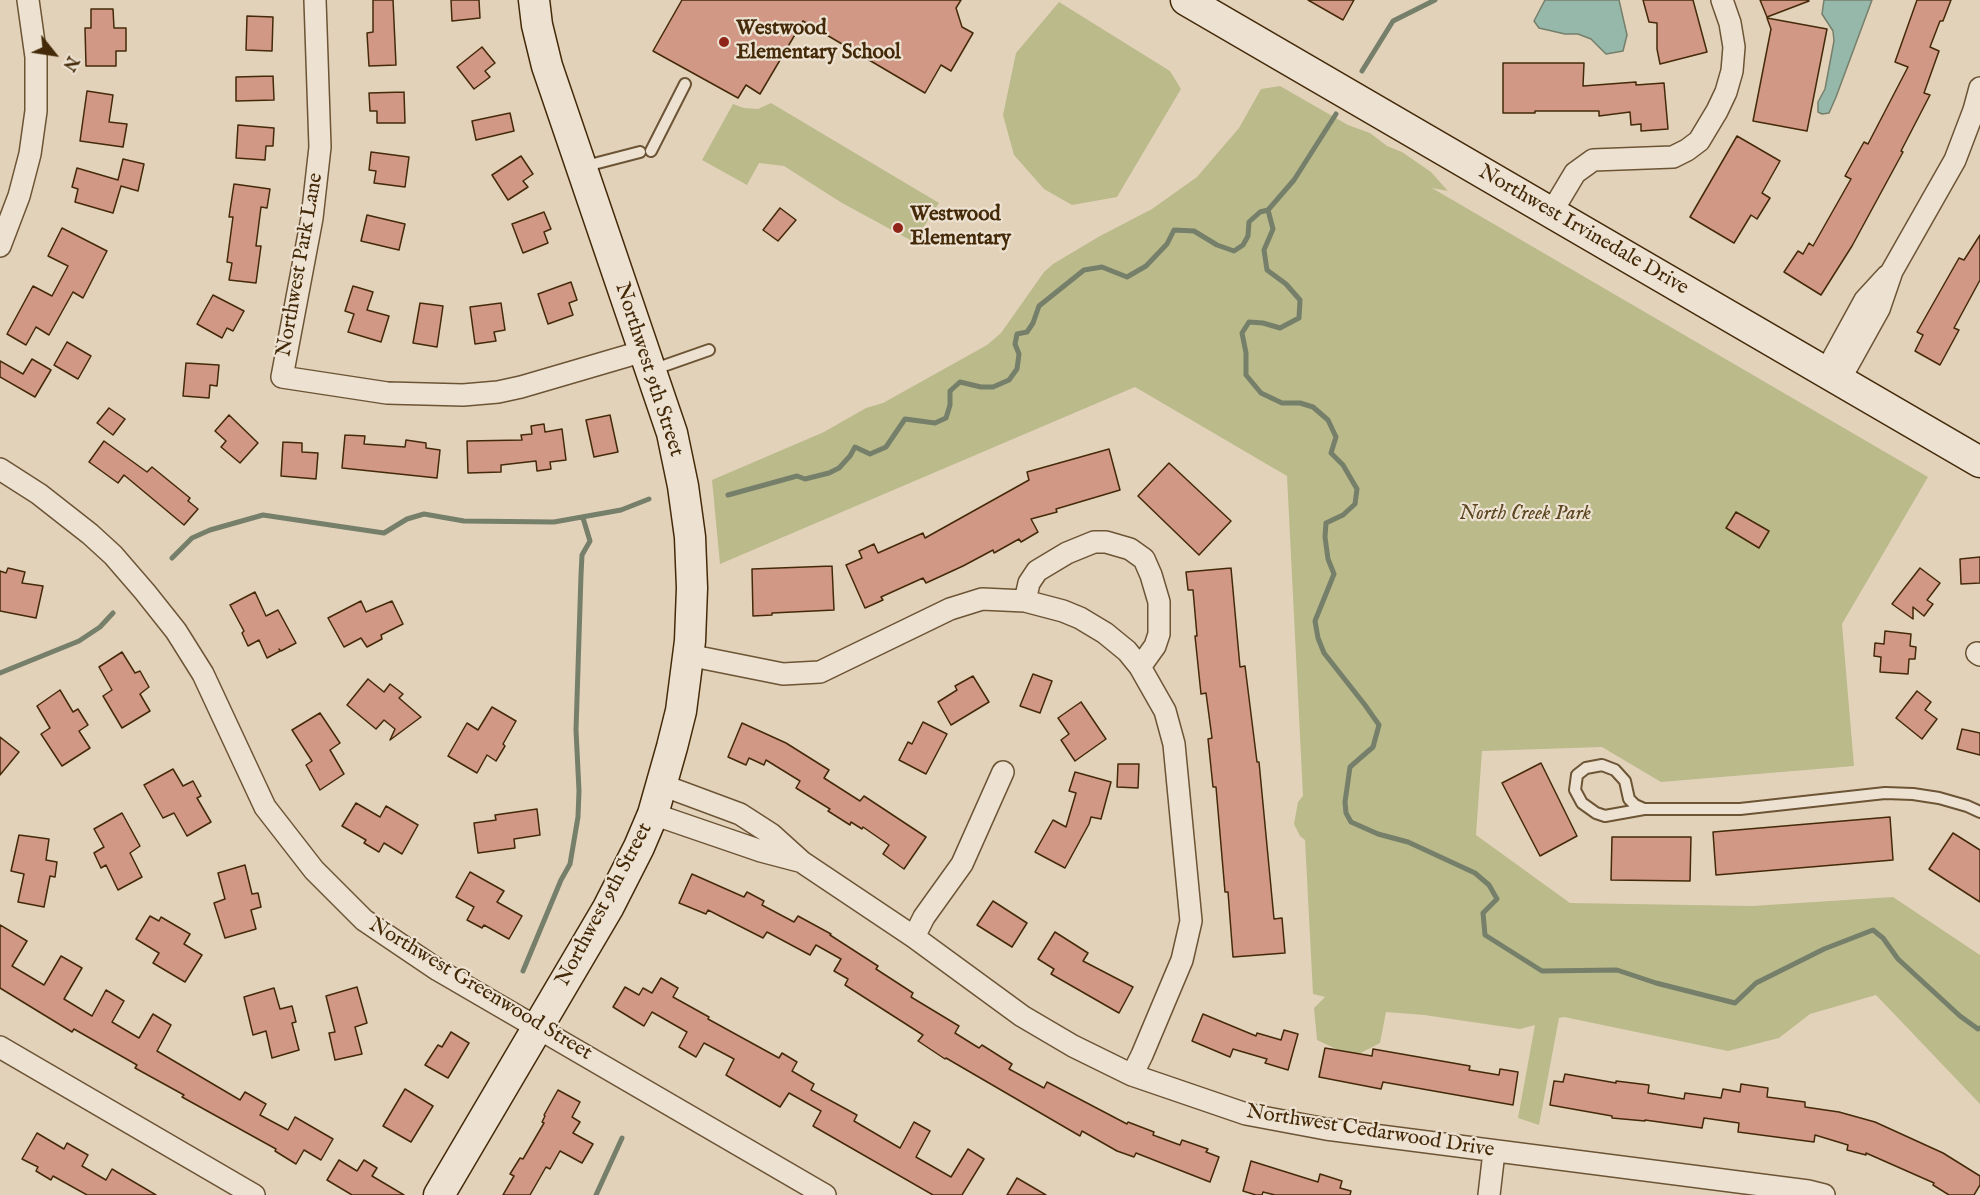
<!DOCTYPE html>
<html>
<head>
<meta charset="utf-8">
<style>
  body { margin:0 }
  #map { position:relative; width:1980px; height:1195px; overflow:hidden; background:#e3d2ba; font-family:"IM FELL English",serif }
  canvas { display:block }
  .north { position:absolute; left:24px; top:24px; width:60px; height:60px; -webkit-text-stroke:4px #ede2d2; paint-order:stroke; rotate:120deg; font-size:16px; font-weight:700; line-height:24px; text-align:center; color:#442a08 }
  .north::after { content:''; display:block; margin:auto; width:21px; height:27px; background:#442a08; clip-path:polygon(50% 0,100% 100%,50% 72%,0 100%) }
</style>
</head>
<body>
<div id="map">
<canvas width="1980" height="1195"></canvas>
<div class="north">N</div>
</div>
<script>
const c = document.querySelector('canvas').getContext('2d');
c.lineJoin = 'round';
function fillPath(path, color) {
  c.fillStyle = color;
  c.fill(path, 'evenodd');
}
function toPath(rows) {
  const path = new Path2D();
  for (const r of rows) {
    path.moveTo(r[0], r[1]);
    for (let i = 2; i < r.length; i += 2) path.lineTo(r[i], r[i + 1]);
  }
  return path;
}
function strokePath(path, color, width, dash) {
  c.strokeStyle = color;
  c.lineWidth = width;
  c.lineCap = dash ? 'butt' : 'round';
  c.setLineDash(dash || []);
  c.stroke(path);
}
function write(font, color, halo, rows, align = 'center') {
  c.font = font + ' "IM FELL English",serif';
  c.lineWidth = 4.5;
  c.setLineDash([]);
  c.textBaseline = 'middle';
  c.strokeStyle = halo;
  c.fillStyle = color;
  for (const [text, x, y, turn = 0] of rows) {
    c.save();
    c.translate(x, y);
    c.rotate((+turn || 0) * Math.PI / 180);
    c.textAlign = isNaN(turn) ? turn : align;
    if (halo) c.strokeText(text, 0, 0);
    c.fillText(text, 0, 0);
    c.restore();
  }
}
fillPath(toPath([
  [1059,2,1170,71,1181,89,1117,197,1072,205,1044,189,1014,155,1003,115,1016,53],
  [1280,86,1348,125,1370,133,1387,146,1402,152,1431,172,1448,191,1432,188,1928,477,1842,624,1854,766,1661,782,1602,747,1482,751,1476,835,1570,903,1752,906,1893,897,1980,955,1980,1104,1876,995,1810,1014,1779,1038,1728,1051,1564,1017,1559,1018,1539,1125,1518,1118,1535,1025,1520,1029,1424,1015,1386,1012,1380,1043,1353,1057,1317,1040,1314,1008,1325,997,1313,994,1305,840,1300,836,1294,824,1298,802,1303,796,1287,476,1135,387,720,564,712,480,824,432,866,408,883,403,987,345,1001,333,1044,272,1053,264,1100,236,1152,209,1197,177,1239,128,1261,89],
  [771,103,939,203,914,242,842,203,784,166,759,163,747,185,702,160,733,104,744,108,758,109]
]), '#bbba8b');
const water = toPath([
  [1545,0,1619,0,1627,35,1623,51,1606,54,1591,39,1578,34,1565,34,1539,28,1534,21,1545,0],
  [1824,0,1872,0,1836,97,1829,113,1822,114,1818,112,1818,102,1825,89,1834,41,1833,31,1822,14,1824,0]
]);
fillPath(water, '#96b8ab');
strokePath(water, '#757f6a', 1.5);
strokePath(toPath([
  [1362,71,1393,21,1435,0],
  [1268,210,1273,229,1264,250,1267,270,1286,284,1300,300,1299,318,1280,328,1263,323,1249,322,1242,333,1246,353,1246,375,1261,393,1282,403,1300,403,1313,407,1328,420,1336,437,1331,453,1343,465,1357,489,1355,504,1343,515,1326,523,1325,537,1328,559,1334,574,1315,621,1318,638,1324,653,1365,705,1379,725,1373,747,1350,767,1345,802,1346,813,1351,822,1378,834,1408,842,1475,873,1489,885,1497,899,1483,913,1485,935,1542,971,1617,970,1656,983,1735,1003,1756,983,1824,949,1873,930,1883,938,1898,959,1960,1016,1978,1029,1980,1028],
  [728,495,797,476,805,479,829,473,839,468,850,456,855,447,870,454,886,447,905,419,935,423,946,418,950,405,950,391,960,382,981,387,993,387,1009,380,1017,369,1019,354,1015,344,1017,334,1027,332,1033,323,1039,306,1084,270,1102,267,1127,277,1146,266,1167,244,1174,230,1194,231,1217,245,1234,251,1243,245,1248,236,1249,222,1260,212,1268,210,1294,180,1336,114],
  [172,558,192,538,210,530,263,515,384,533,407,519,424,514,464,521,554,522,621,510,649,499],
  [0,673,79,641,100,627,113,613],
  [523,971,561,880,570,864,578,817,579,791,576,730,581,575,582,555,590,541,583,518],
  [596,1195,622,1138]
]), '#757f6a', 5);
const building = toPath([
  [373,0,393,0,396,65,369,66,367,33,373,32,373,0],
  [451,0,479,0,480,18,452,21,451,0],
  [682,0,961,0,956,8,962,27,973,33,951,71,941,65,925,93,803,21,760,94,746,85,738,98,653,51,682,0],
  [1308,0,1354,0,1343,20,1308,0],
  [1643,0,1693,0,1707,52,1660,64,1657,49,1657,23,1649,22,1643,0],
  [1760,0,1808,0,1809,1,1767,17,1760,0],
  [1917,0,1951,0,1943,21,1940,21,1930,47,1939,51,1924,93,1930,95,1901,151,1903,152,1852,246,1821,295,1784,272,1798,251,1803,254,1809,243,1813,246,1851,179,1845,176,1864,142,1868,144,1908,67,1895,62,1917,0],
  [91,9,113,9,114,28,126,28,126,51,116,51,116,66,86,66,85,28,91,28,91,9],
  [247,16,273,17,272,51,246,50,247,16],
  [1767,18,1827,29,1807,131,1753,121,1771,29,1767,18],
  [482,47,495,63,485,71,490,77,474,89,457,67,482,47],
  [1503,63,1584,63,1583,86,1636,82,1636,85,1664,83,1668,129,1641,131,1641,124,1631,125,1630,112,1599,116,1599,111,1535,111,1535,113,1503,113,1503,63],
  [273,76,274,100,236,101,236,77,273,76],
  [87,91,113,95,109,122,127,124,123,147,80,141,87,91],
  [404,92,405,123,377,123,377,111,370,111,369,93,404,92],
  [510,113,514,131,476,140,472,121,510,113],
  [238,125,274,128,273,146,266,146,265,160,236,158,238,125],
  [1737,136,1780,161,1762,193,1770,198,1757,219,1751,215,1734,243,1690,217,1737,136],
  [371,152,409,157,405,187,374,183,376,171,369,170,371,152],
  [521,156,533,174,523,181,528,187,508,200,492,175,521,156],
  [123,159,144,164,138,191,121,186,113,213,75,202,78,189,72,187,77,168,118,180,123,159],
  [234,184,270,189,267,208,261,207,256,246,261,246,256,283,229,280,232,263,227,262,233,217,229,217,234,184],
  [780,208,796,220,778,241,763,230,780,208],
  [544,212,551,229,544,232,548,243,523,253,512,224,544,212],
  [367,215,405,224,399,250,361,241,367,215],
  [62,228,107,251,83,298,73,292,49,335,36,327,26,345,7,334,33,286,52,296,68,266,48,256,62,228],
  [1980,235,1980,280,1954,328,1959,330,1940,365,1915,351,1923,335,1917,332,1959,258,1964,260,1980,235],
  [571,282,577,300,569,303,573,315,548,324,538,294,571,282],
  [353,286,373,292,367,310,389,316,381,342,348,332,354,314,345,311,353,286],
  [213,295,244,311,233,331,227,328,222,338,197,324,213,295],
  [420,303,443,306,437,347,413,343,420,303],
  [501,303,505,330,494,332,496,341,475,344,470,307,501,303],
  [67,342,91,356,78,379,54,365,67,342],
  [32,359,51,370,35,397,0,377,0,361,23,374,32,359],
  [186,363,219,365,217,386,210,385,209,398,183,396,186,363],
  [109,408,125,419,113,435,97,423,109,408],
  [229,415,258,443,240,463,221,447,226,441,215,431,229,415],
  [610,415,618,452,594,457,586,420,610,415],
  [544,424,545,432,562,429,566,460,550,462,551,469,537,471,536,461,501,465,501,472,468,473,467,441,522,440,521,435,532,434,531,426,544,424],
  [345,435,365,436,364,444,405,447,406,440,426,443,426,448,440,450,437,478,342,468,345,435],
  [104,441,147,472,152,467,190,498,188,501,198,509,184,525,124,475,118,483,89,462,104,441],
  [283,442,302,443,302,452,318,453,316,479,281,476,283,442],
  [1109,449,1120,490,1056,509,1057,512,1031,519,1038,532,1021,542,1019,539,994,553,993,550,963,566,926,583,923,578,881,597,883,600,865,608,846,565,862,558,859,551,874,544,878,553,923,533,925,538,1029,480,1027,472,1109,449],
  [1169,463,1231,521,1199,555,1138,496,1169,463],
  [1736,512,1769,531,1759,548,1726,528,1736,512],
  [1980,557,1980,583,1961,584,1960,559,1980,557],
  [832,566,834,610,772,613,772,615,753,616,752,569,832,566],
  [8,568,25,572,22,583,43,586,36,618,0,611,0,571,6,573,8,568],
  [1231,568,1240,667,1245,666,1257,762,1259,762,1274,919,1282,918,1285,953,1233,957,1228,892,1225,892,1216,787,1213,787,1208,739,1212,738,1206,693,1201,694,1195,636,1197,636,1193,590,1188,590,1186,572,1231,568],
  [1920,568,1940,583,1927,600,1933,604,1924,616,1913,607,1913,619,1892,604,1920,568],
  [255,592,266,616,278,610,296,643,281,651,279,649,280,651,267,658,259,640,248,646,242,633,244,631,230,605,255,592],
  [361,601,366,612,392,601,403,624,381,635,382,639,367,647,361,638,344,647,328,618,361,601],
  [1885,631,1911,634,1910,646,1916,647,1915,659,1909,659,1908,674,1880,672,1881,657,1874,656,1875,643,1884,644,1885,631],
  [122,652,135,673,140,671,149,687,140,694,150,711,122,728,103,696,112,690,99,667,122,652],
  [1033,674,1052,681,1040,713,1020,706,1033,674],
  [973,676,989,702,951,725,938,702,957,690,955,686,973,676],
  [368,679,384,692,390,684,403,694,399,698,421,717,390,740,395,729,384,720,376,729,347,705,368,679],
  [60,690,73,712,78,709,88,725,79,731,90,748,62,766,41,734,50,728,37,706,60,690],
  [1917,691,1931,702,1925,710,1937,719,1922,739,1896,718,1917,691],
  [1081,702,1106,739,1075,761,1061,740,1069,734,1058,718,1081,702],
  [492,707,516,721,503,744,505,746,496,761,487,755,477,773,448,756,467,723,478,730,492,707],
  [320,713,340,743,330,750,344,774,320,790,306,765,312,761,292,730,320,713],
  [923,722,947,734,926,774,899,760,908,742,912,744,923,722],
  [742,723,786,743,829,770,824,778,860,801,864,796,926,837,904,869,883,854,889,845,863,827,862,829,851,822,850,825,828,811,830,809,796,788,800,781,766,760,764,765,749,758,746,765,728,757,742,723],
  [1962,729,1980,733,1980,755,1957,749,1962,729],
  [0,737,19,752,0,775,0,737],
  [1541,763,1577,836,1540,856,1502,783,1541,763],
  [1118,764,1139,764,1138,788,1117,787,1118,764],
  [173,769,183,786,193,781,201,796,197,798,211,822,187,836,174,813,163,818,144,785,173,769],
  [1075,772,1111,782,1101,819,1091,817,1089,824,1065,868,1035,852,1053,820,1066,827,1076,793,1069,791,1075,772],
  [356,803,380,817,386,806,418,825,402,854,384,843,379,852,364,843,366,840,342,826,356,803],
  [537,809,540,835,514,839,515,848,478,853,474,823,496,820,495,815,537,809],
  [122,813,140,846,130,853,142,877,118,890,106,865,101,868,94,853,104,847,94,829,122,813],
  [1890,817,1893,860,1716,875,1713,832,1890,817],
  [1953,833,1980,850,1980,902,1929,869,1953,833],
  [19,835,49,839,46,860,57,862,55,877,50,876,44,907,18,902,24,874,11,871,19,835],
  [1612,837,1691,837,1690,881,1611,880,1612,837],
  [245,865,252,894,258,893,261,907,251,910,256,929,225,938,214,903,225,899,218,873,245,865],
  [470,872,504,891,497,902,522,916,509,939,484,925,482,928,467,920,474,907,456,897,470,872],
  [692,874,744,897,747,892,764,901,762,905,794,922,798,916,831,934,830,935,878,966,876,969,913,993,911,997,959,1026,955,1033,979,1048,982,1045,1012,1064,1009,1069,1044,1088,1047,1082,1127,1124,1128,1122,1154,1132,1153,1135,1180,1145,1182,1140,1208,1149,1206,1152,1219,1157,1210,1182,1136,1153,1134,1157,1117,1151,1082,1131,1080,1136,946,1058,945,1059,918,1041,923,1035,845,985,848,979,834,971,841,959,816,945,810,955,767,932,763,938,708,910,706,914,679,903,692,874],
  [993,901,1027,923,1012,947,977,925,993,901],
  [150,916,159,921,161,917,190,934,184,944,202,955,185,982,153,963,159,953,136,939,150,916],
  [0,925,27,941,12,966,44,985,61,956,82,968,64,999,92,1016,106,990,124,1001,112,1022,139,1038,153,1014,171,1025,157,1051,240,1100,245,1092,266,1104,260,1115,288,1130,295,1117,333,1139,321,1160,304,1150,296,1164,275,1151,276,1149,182,1097,184,1095,135,1068,137,1065,74,1029,72,1032,0,988,0,925],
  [1055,932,1088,953,1083,961,1133,987,1119,1013,1051,974,1054,969,1038,959,1055,932],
  [661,978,678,988,673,997,709,1017,708,1019,779,1058,782,1053,797,1062,792,1071,814,1084,811,1090,857,1115,854,1121,900,1148,914,1122,930,1131,916,1157,951,1177,968,1149,984,1159,962,1195,933,1195,813,1126,821,1111,789,1093,780,1107,726,1075,734,1059,704,1043,696,1057,679,1047,687,1032,652,1012,644,1026,613,1007,625,987,639,995,643,988,652,993,661,978],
  [357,987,367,1023,355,1027,362,1054,335,1060,329,1033,335,1032,326,996,357,987],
  [274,988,280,1009,292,1006,296,1022,292,1023,299,1050,272,1058,266,1031,253,1035,244,997,274,988],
  [1203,1014,1256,1036,1257,1033,1281,1040,1284,1030,1298,1034,1288,1070,1265,1063,1267,1059,1233,1049,1230,1057,1192,1041,1203,1014],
  [451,1032,469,1043,448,1078,425,1065,438,1045,442,1047,451,1032],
  [1325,1048,1372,1056,1373,1049,1470,1066,1469,1070,1499,1075,1500,1069,1518,1072,1513,1105,1383,1082,1381,1089,1319,1077,1325,1048],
  [1565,1074,1616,1083,1616,1081,1649,1085,1648,1093,1684,1099,1685,1093,1721,1098,1723,1089,1740,1092,1741,1084,1768,1088,1767,1097,1805,1102,1805,1107,1839,1112,1875,1122,1943,1153,1980,1176,1980,1185,1974,1195,1949,1195,1933,1185,1934,1183,1866,1153,1866,1155,1847,1150,1848,1145,1815,1135,1814,1142,1738,1132,1739,1123,1704,1118,1702,1128,1645,1120,1645,1121,1612,1118,1612,1116,1550,1105,1554,1081,1563,1082,1565,1074],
  [405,1089,433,1106,411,1142,383,1126,405,1089],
  [558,1090,580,1102,572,1117,580,1122,573,1133,593,1144,582,1163,560,1151,550,1169,546,1167,530,1195,503,1195,514,1176,510,1174,520,1158,523,1159,544,1123,542,1122,545,1116,544,1115,558,1090],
  [37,1133,64,1149,67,1143,88,1155,82,1166,106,1180,112,1169,156,1195,87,1195,53,1176,51,1180,36,1171,38,1167,22,1159,37,1133],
  [339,1160,357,1171,364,1160,377,1168,372,1176,404,1195,352,1195,327,1180,339,1160],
  [1251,1161,1318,1182,1320,1174,1342,1181,1340,1188,1351,1191,1350,1195,1275,1195,1263,1192,1262,1195,1256,1195,1243,1191,1251,1161],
  [1017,1178,1046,1195,1007,1195,1017,1178]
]);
fillPath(building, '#d29886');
strokePath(building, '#442a08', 1.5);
const lane = toPath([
  [651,151,685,84],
  [582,167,640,152],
  [652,370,709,350],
  [1644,809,1635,805,1629,799,1625,781,1615,770,1602,765,1586,768,1577,775,1575,790,1582,803,1596,813,1605,816,1644,809,1740,809,1885,793,1913,794,1939,798,1967,806,1980,812]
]);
const street = toPath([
  [315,0,320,147,312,218,282,377,387,393,463,395,498,392,521,387,644,351],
  [1551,213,1575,173,1593,160,1673,157,1687,150,1699,141,1717,111,1726,92,1732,71,1734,47,1730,23,1722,0],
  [0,246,19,196,30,154,36,111,36,57,28,0],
  [1825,373,1865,300,1887,276],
  [1839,381,1879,309,1892,271,1955,160,1974,110,1980,88],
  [0,469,39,494,90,534,113,555,145,592,176,631,203,674,265,807,314,870,364,920,438,970,825,1195],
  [1025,601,1029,583,1037,571,1067,553,1094,542,1106,542,1130,549,1144,559,1151,575,1159,602,1159,634,1155,646,1140,667],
  [1977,653,1980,655],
  [688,655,783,674,820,672,950,609,982,599,1025,601,1063,611,1080,618,1105,633,1127,651,1140,667,1165,711,1174,744,1191,921,1182,960,1142,1055,1132,1075],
  [662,785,740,814,771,834,802,862,914,937,1022,1016,1073,1046,1132,1075,1246,1114,1326,1129,1808,1191,1824,1195],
  [653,814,761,851,799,861],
  [914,937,924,917,962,864,1003,772],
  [0,1047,254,1195],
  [1489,1195,1494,1152]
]);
const secondary = toPath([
  [1186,0,1980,462],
  [439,1195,608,908,639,847,653,814,672,747,681,711,690,641,692,588,690,537,683,486,672,433,547,66,537,25,534,0]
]);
strokePath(lane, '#6c5434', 14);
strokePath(street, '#6c5434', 24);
strokePath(secondary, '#442a08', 33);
strokePath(lane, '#ede2d2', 10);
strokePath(street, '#ede2d2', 21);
strokePath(secondary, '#ede2d2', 30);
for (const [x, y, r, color] of [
  [724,42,6,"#8f2418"],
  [898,228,6,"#8f2418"]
]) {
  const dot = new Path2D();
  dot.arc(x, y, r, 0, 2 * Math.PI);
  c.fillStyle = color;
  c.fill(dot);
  strokePath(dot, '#ede2d2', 2);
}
write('bold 21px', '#442a08', '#ede2d2', [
  ["Westwood",736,30],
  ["Elementary School",736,54],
  ["Westwood",910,216],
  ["Elementary",910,240]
], 'left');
write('21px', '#442a08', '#ede2d2', [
  ["Northwest Irvinedale Drive",1583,231,30],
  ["Northwest Park Lane",301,265,-80],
  ["Northwest 9th Street",648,370,72],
  ["Northwest 9th Street",605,905,-62],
  ["Northwest Greenwood Street",480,990,31],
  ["Northwest Cedarwood Drive",1370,1132,9]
]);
write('italic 21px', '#5c4722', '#ede2d2', [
  ["North Creek Park",1525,515]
]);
</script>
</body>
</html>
